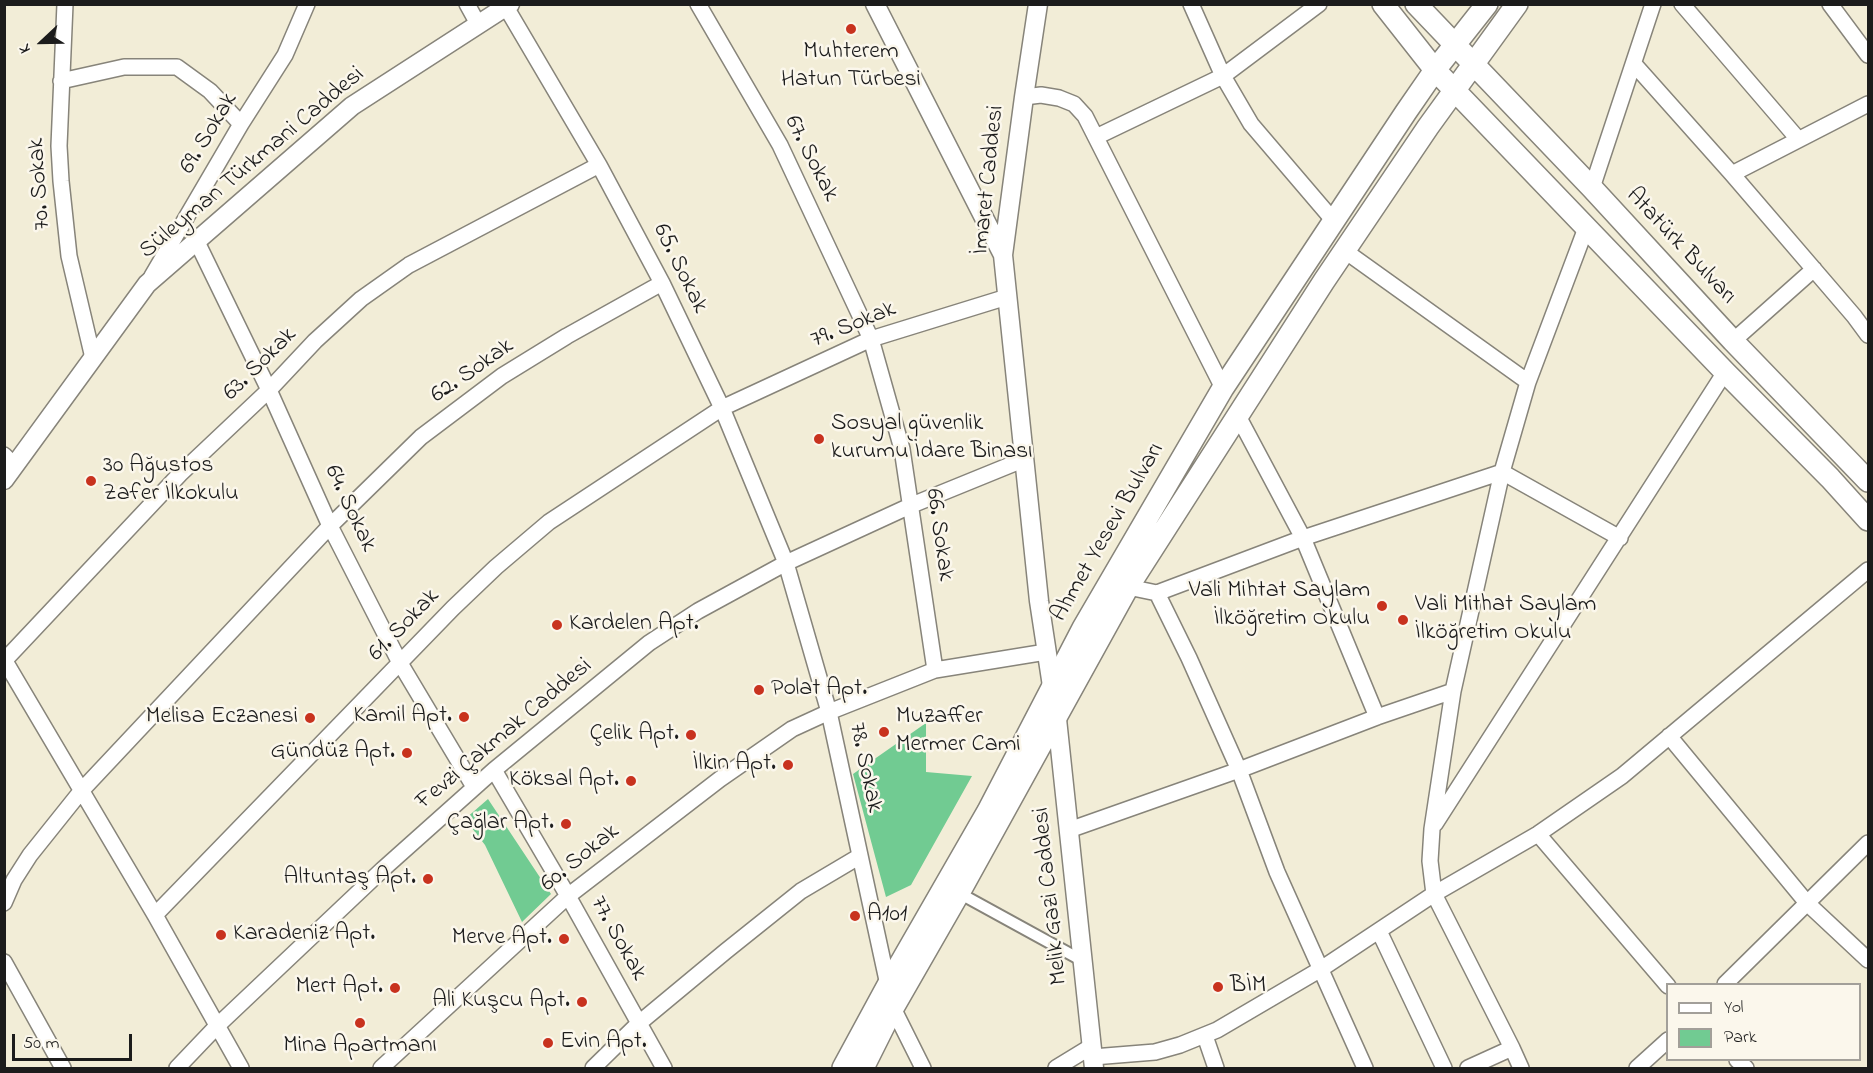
<!DOCTYPE html>
<html>
<head>
<meta charset="utf-8">
<style>
  body { margin:0 }
  #map { position:relative; width:1873px; height:1073px; overflow:hidden; background:#f2edd7; font-family:"Indie Flower",sans-serif }
  canvas { display:block }
  .frame { position:absolute; inset:0; border:6px solid #1c1c1c; pointer-events:none }
  .legend { position:absolute; left:1666px; top:983px; width:195px; height:78px; box-sizing:border-box; background:#fbf7ec; border:2px solid #a29f99; margin:0; padding:8px 10px; list-style:none; font-size:18px; color:#1c1c1c }
  .legend li { display:flex; align-items:center; gap:12px; height:30px }
  .legend b { width:30px; border:2px solid #a29f99 }
  .north { position:absolute; left:12px; top:12px; width:60px; height:60px; -webkit-text-stroke:4px #fbf7ec; paint-order:stroke; rotate:248deg; font-size:16px; font-weight:700; line-height:24px; text-align:center; color:#1c1c1c }
  .north::after { content:''; display:block; margin:auto; width:21px; height:27px; background:#1c1c1c; clip-path:polygon(50% 0,100% 100%,50% 72%,0 100%) }
  .scale { position:absolute; left:12px; top:1034px; width:120px; height:27px; box-sizing:border-box; border:3px solid #1c1c1c; border-top:0; padding-left:8px; font-size:18px; line-height:21px; white-space:nowrap; color:#1c1c1c; -webkit-text-stroke:4px #fbf7ec; paint-order:stroke }
</style>
</head>
<body>
<div id="map">
<canvas width="1873" height="1073"></canvas>
<div class="frame"></div>
<ul class="legend">
<li><b style="height:8px;background:#fff"></b>Yol</li>
<li><b style="height:16px;background:#71cb92"></b>Park</li>
</ul>
<div class="north">K</div>
<div class="scale">50 m</div>
</div>
<script>
const c = document.querySelector('canvas').getContext('2d');
c.lineJoin = 'round';
function fillPath(path, color) {
  c.fillStyle = color;
  c.fill(path, 'evenodd');
}
function toPath(rows) {
  const path = new Path2D();
  for (const r of rows) {
    path.moveTo(r[0], r[1]);
    for (let i = 2; i < r.length; i += 2) path.lineTo(r[i], r[i + 1]);
  }
  return path;
}
function strokePath(path, color, width, dash) {
  c.strokeStyle = color;
  c.lineWidth = width;
  c.lineCap = dash ? 'butt' : 'round';
  c.setLineDash(dash || []);
  c.stroke(path);
}
function write(font, color, halo, rows, align = 'center') {
  c.font = font + ' "Indie Flower",sans-serif';
  c.lineWidth = 5;
  c.setLineDash([]);
  c.textBaseline = 'middle';
  c.strokeStyle = halo;
  c.fillStyle = color;
  for (const [text, x, y, turn = 0] of rows) {
    c.save();
    c.translate(x, y);
    c.rotate((+turn || 0) * Math.PI / 180);
    c.textAlign = isNaN(turn) ? turn : align;
    if (halo) c.strokeText(text, 0, 0);
    c.fillText(text, 0, 0);
    c.restore();
  }
}
fillPath(toPath([
  [926,723,926,772,972,776,911,885,886,897,853,774],
  [488,799,551,894,522,922,485,845,465,819]
]), '#71cb92');
const pedestrian = toPath([
  [959,893,1083,961]
]);
const minor = toPath([
  [65,4,59,146,61,181,69,256,93,358],
  [467,4,478,24],
  [698,4,780,145,871,339,902,449,935,670],
  [1191,4,1223,76,1251,124,1333,220],
  [1682,4,1798,139],
  [1830,4,1868,55],
  [506,7,599,165,662,283,722,408,786,563,829,712,888,985],
  [1634,64,1732,174,1854,316,1868,335],
  [61,81,124,67,177,67,210,91,241,124],
  [1024,97,1041,95,1059,98,1074,104,1085,116,1223,388],
  [1096,137,1223,76,1319,4],
  [1732,174,1868,104],
  [1592,188,1653,4],
  [197,242,269,390,330,526,400,663,474,787],
  [1345,251,1528,382],
  [152,276,241,124,285,55,307,4],
  [1733,341,1814,269],
  [1238,416,1303,538,1377,717],
  [4,455,15,466],
  [1128,587,1157,593,1303,538,1502,472,1620,538],
  [1157,593,1189,658,1239,770,1277,872,1365,1068],
  [4,661,180,474,269,390,315,341,361,299,409,265,599,165],
  [5,661,155,915,241,1068],
  [1669,736,1807,903,1868,960],
  [494,770,568,896,664,1068],
  [1435,824,1725,372],
  [1069,830,1239,770,1377,717,1453,691],
  [1538,834,1668,986],
  [4,903,14,880,30,855,82,790,330,526,421,437,502,376,567,336,662,283],
  [155,915,453,608,496,567,549,522,722,408,871,339,1007,297],
  [1379,931,1444,1068],
  [4,962,63,1068],
  [1725,984,1868,843],
  [893,1008,923,1068],
  [1205,1036,1216,1068],
  [1093,1057,1155,1052,1180,1045,1217,1030,1321,969,1434,894,1538,834,1622,776,1868,570],
  [1737,1060,1746,1068],
  [177,1068,217,1026,382,870,494,770,649,643,698,611,786,563,912,505,1025,459],
  [381,1068,568,896,720,779,792,729,829,712,935,670,1046,652],
  [593,1068,638,1024,726,951,801,891,860,856],
  [1056,1068,1092,1046],
  [1468,1068,1512,1048],
  [1521,1068,1512,1048,1434,894,1430,861,1432,829,1453,691,1502,472,1528,382,1586,228],
  [1637,1068,1668,1040]
]);
const tertiary = toPath([
  [875,4,1003,255],
  [1038,4,1024,97,1003,255,1039,601,1057,719,1094,1068],
  [4,480,147,284,352,106,510,4]
]);
const secondary = toPath([
  [1383,4,1435,70,1725,372,1830,478,1868,520],
  [1416,4,1592,188,1733,341,1868,481],
  [843,1068,888,985,988,811,1083,628,1223,388,1406,112,1435,70,1487,4],
  [863,1068,893,1008,959,893,1128,587,1324,281,1428,127,1517,4]
]);
strokePath(pedestrian, '#87847a', 14);
strokePath(minor, '#87847a', 18);
strokePath(tertiary, '#87847a', 21);
strokePath(secondary, '#87847a', 24);
strokePath(pedestrian, '#fff', 10);
strokePath(minor, '#fff', 15);
strokePath(tertiary, '#fff', 18);
strokePath(secondary, '#fff', 21);
for (const [x, y, r, color] of [
  [851,29,6,"#c8321e"],
  [819,439,6,"#c8321e"],
  [91,481,6,"#c8321e"],
  [1382,606,6,"#c8321e"],
  [1403,620,6,"#c8321e"],
  [557,625,6,"#c8321e"],
  [759,690,6,"#c8321e"],
  [464,717,6,"#c8321e"],
  [310,718,6,"#c8321e"],
  [884,732,6,"#c8321e"],
  [691,735,6,"#c8321e"],
  [407,753,6,"#c8321e"],
  [788,765,6,"#c8321e"],
  [631,781,6,"#c8321e"],
  [566,824,6,"#c8321e"],
  [428,879,6,"#c8321e"],
  [855,916,6,"#c8321e"],
  [221,935,6,"#c8321e"],
  [564,939,6,"#c8321e"],
  [1218,987,6,"#c8321e"],
  [395,988,6,"#c8321e"],
  [582,1002,6,"#c8321e"],
  [360,1023,6,"#c8321e"],
  [548,1043,6,"#c8321e"]
]) {
  const dot = new Path2D();
  dot.arc(x, y, r, 0, 2 * Math.PI);
  c.fillStyle = color;
  c.fill(dot);
  strokePath(dot, '#fbf7ec', 2);
}
write('24px', '#1c1c1c', '#fbf7ec', [
  ["Muhterem",851,53,"center"],
  ["Hatun Türbesi",851,81,"center"],
  ["Sosyal güvenlik",831,425,"left"],
  ["kurumu İdare Binası",831,453,"left"],
  ["30 Ağustos",103,467,"left"],
  ["Zafer İlkokulu",103,495,"left"],
  ["Vali Mihtat Saylam",1370,592],
  ["İlköğretim Okulu",1370,620],
  ["Vali Mithat Saylam",1415,606,"left"],
  ["İlköğretim Okulu",1415,634,"left"],
  ["Kardelen Apt.",569,625,"left"],
  ["Polat Apt.",771,690,"left"],
  ["Kamil Apt.",452,717],
  ["Melisa Eczanesi",298,718],
  ["Muzaffer",896,718,"left"],
  ["Mermer Cami",896,746,"left"],
  ["Çelik Apt.",679,735],
  ["Gündüz Apt.",395,753],
  ["İlkin Apt.",776,765],
  ["Köksal Apt.",619,781],
  ["Çağlar Apt.",554,824],
  ["Altuntaş Apt.",416,879],
  ["A101",867,916,"left"],
  ["Karadeniz Apt.",233,935,"left"],
  ["Merve Apt.",552,939],
  ["BİM",1230,987,"left"],
  ["Mert Apt.",383,988],
  ["Ali Kuşcu Apt.",570,1002],
  ["Evin Apt.",560,1043,"left"],
  ["Mina Apartmanı",360,1047,"center"]
], 'right');
write('24px', '#1c1c1c', '#fbf7ec', [
  ["69. Sokak",210,134,-59],
  ["67. Sokak",810,159,63],
  ["Süleyman Türkmani Caddesi",253,164,-40],
  ["İmaret Caddesi",990,180,-84],
  ["70. Sokak",41,184,-94],
  ["Atatürk Bulvarı",1680,247,47],
  ["65. Sokak",679,269,64],
  ["79. Sokak",854,326,-22],
  ["63. Sokak",261,365,-45],
  ["62. Sokak",473,372,-35],
  ["64. Sokak",349,509,65],
  ["Ahmet Yesevi Bulvarı",1109,533,-60],
  ["66. Sokak",938,535,82],
  ["61. Sokak",405,626,-46],
  ["Fevzi Çakmak Caddesi",505,735,-40],
  ["78. Sokak",864,768,78],
  ["60. Sokak",581,859,-39],
  ["Melik Gazi Caddesi",1052,896,-96],
  ["77. Sokak",617,939,61]
]);
</script>
</body>
</html>
